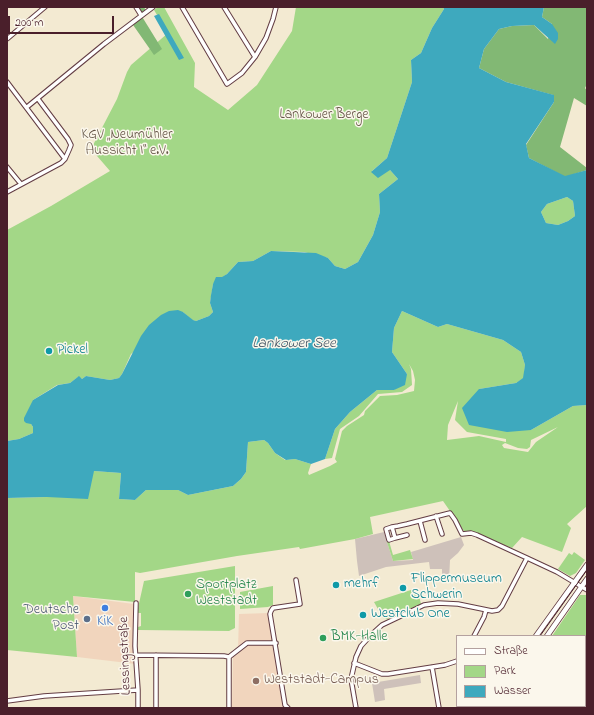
<!DOCTYPE html>
<html>
<head>
<meta charset="utf-8">
<style>
  body { margin:0 }
  #map { position:relative; width:594px; height:715px; overflow:hidden; background:#f3ead2; font-family:"Indie Flower",sans-serif }
  canvas { display:block }
  .frame { position:absolute; inset:0; border:8px solid #4a1f2b; pointer-events:none }
  .legend { position:absolute; left:456px; top:635px; width:130px; height:72px; box-sizing:border-box; background:#fbf7ec; border:1px solid #b4a19f; margin:0; padding:5px 7px; list-style:none; font-size:12px; color:#4a1f2b }
  .legend li { display:flex; align-items:center; gap:8px; height:20px }
  .legend b { width:20px; border:1px solid #b4a19f }
  .scale { position:absolute; left:8px; top:16px; width:106px; height:18px; box-sizing:border-box; border:2px solid #4a1f2b; border-top:0; padding-left:5px; font-size:12px; line-height:14px; white-space:nowrap; color:#4a1f2b; -webkit-text-stroke:3px #fbf7ec; paint-order:stroke }
</style>
</head>
<body>
<div id="map">
<canvas width="594" height="715"></canvas>
<div class="frame"></div>
<ul class="legend">
<li><b style="height:5px;background:#fff"></b>Straße</li>
<li><b style="height:11px;background:#a3d787"></b>Park</li>
<li><b style="height:11px;background:#3ea9be"></b>Wasser</li>
</ul>
<div class="scale">200 m</div>
</div>
<script>
const c = document.querySelector('canvas').getContext('2d');
c.lineJoin = 'round';
function fillPath(path, color) {
  c.fillStyle = color;
  c.fill(path, 'evenodd');
}
function toPath(rows) {
  const path = new Path2D();
  for (const r of rows) {
    path.moveTo(r[0], r[1]);
    for (let i = 2; i < r.length; i += 2) path.lineTo(r[i], r[i + 1]);
  }
  return path;
}
function strokePath(path, color, width, dash) {
  c.strokeStyle = color;
  c.lineWidth = width;
  c.lineCap = dash ? 'butt' : 'round';
  c.setLineDash(dash || []);
  c.stroke(path);
}
function write(font, color, halo, rows, align = 'center') {
  c.font = font + ' "Indie Flower",sans-serif';
  c.lineWidth = 3;
  c.setLineDash([]);
  c.textBaseline = 'middle';
  c.strokeStyle = halo;
  c.fillStyle = color;
  for (const [text, x, y, turn = 0] of rows) {
    c.save();
    c.translate(x, y);
    c.rotate((+turn || 0) * Math.PI / 180);
    c.textAlign = isNaN(turn) ? turn : align;
    if (halo) c.strokeText(text, 0, 0);
    c.fillText(text, 0, 0);
    c.restore();
  }
}
fillPath(toPath([
  [73,596,134,604,134,635,136,664,77,657],
  [269,613,283,707,284,708,232,708,233,654,238,650,239,614]
]), '#f1d5bd');
fillPath(toPath([
  [384,532,393,561,413,560,411,552,461,537,464,545,458,553,450,560,449,581,442,581,442,569,430,569,429,562,386,567,359,576,357,561,355,539],
  [420,675,421,683,384,689,385,700,375,702,372,683]
]), '#cec1ba');
fillPath(toPath([
  [158,7,164,7,195,63,194,87,228,110,257,85,292,31,296,7,443,7,444,9,432,28,421,53,411,60,412,82,387,158,372,171,390,170,398,179,379,194,380,212,373,235,358,262,345,269,335,266,328,258,304,252,271,251,253,261,238,262,227,274,213,284,210,303,213,312,209,316,196,321,192,320,183,312,131,354,122,374,119,378,110,380,86,376,82,379,78,377,70,383,57,385,33,400,31,424,33,427,33,433,19,439,7,441,7,230,51,206,110,171,91,149,117,99,127,72,131,65,168,33,154,10],
  [567,197,573,201,575,216,568,221,558,225,546,223,541,212,547,204],
  [402,311,438,327,447,324,503,340,521,352,525,365,524,378,516,383,479,389,531,430,573,406,587,405,587,419,585,419,587,419,587,506,567,524,571,528,562,552,522,537,512,548,477,535,466,534,443,501,370,517,373,534,355,539,300,549,299,547,237,556,140,573,135,572,135,602,73,596,77,657,7,650,7,498,47,497,94,471,121,473,119,499,135,500,146,490,178,490,188,495,233,486,241,479,246,472,248,442,264,440,268,443,275,453,285,460,295,459,311,464,308,473,309,475,330,466,337,462,335,459,342,431,347,426,364,415,365,411,380,396,397,395,414,391,415,380,413,371,409,364,411,369,412,385,402,392,378,394,359,416,340,429,332,458,325,459,335,429,350,412,377,390,394,390,407,374,392,352,394,328],
  [458,401,455,420,467,432,506,439,506,442,479,436,447,440,448,425],
  [558,427,536,442,528,452,504,448,502,445,505,443,518,448,527,449,530,447,531,440],
  [389,541,393,555,410,550,413,559,393,561,387,542],
  [574,552,585,560,576,573,570,576,558,569,569,553,572,555],
  [235,566,235,628,229,631,138,630,138,627,141,626,141,613,138,613,138,608,144,581],
  [273,586,273,605,268,607,240,609,240,592],
  [417,588,421,604,387,619,383,618,374,602],
  [580,595,587,595,587,665,585,667,585,636,552,636]
]), '#a3d787');
fillPath(toPath([
  [136,7,144,7,146,11,141,15,162,49,154,55,131,22,141,15],
  [544,7,587,7,587,84,585,88,587,91,587,106,574,98,560,147,587,168,587,170,565,177,529,158,526,145,554,102,553,95,506,82,479,68,484,49,499,29,512,26,534,25,548,39,552,24,542,17]
]), '#82b874');
fillPath(toPath([
  [443,7,544,7,542,17,552,24,558,33,558,39,555,44,534,25,512,26,499,29,484,49,479,68,506,82,554,95,554,102,526,144,529,158,565,176,587,170,587,405,573,406,531,430,507,432,469,425,462,408,479,389,516,383,523,378,525,365,521,352,503,340,447,324,438,327,402,311,394,328,392,352,407,374,405,385,394,390,377,390,350,412,335,429,325,459,311,464,295,459,286,460,275,453,268,443,264,440,248,442,246,472,241,479,233,486,188,495,178,490,146,490,135,500,119,499,121,473,94,471,88,499,47,497,7,498,7,441,19,439,33,433,33,427,31,424,26,423,24,421,24,418,33,400,58,385,70,383,79,376,82,379,86,376,110,380,119,378,122,374,141,336,149,325,161,315,169,311,178,310,183,312,193,320,196,321,209,316,213,312,210,303,211,295,213,284,216,277,222,277,227,274,238,262,253,261,271,251,316,253,328,258,335,266,345,269,358,262,373,235,380,212,379,194,398,179,390,170,378,178,371,172,387,158,412,82,411,60,421,53,432,28,444,9],
  [567,197,573,201,575,216,568,221,558,225,546,223,541,212,547,204],
  [159,14,184,58,179,60,154,16]
]), '#3ea9be');
const minor = toPath([
  [136,7,141,15],
  [182,7,227,84,242,73,255,57,266,38,273,19,276,7],
  [224,7,255,57],
  [7,39,45,7],
  [7,82,65,159],
  [27,107,104,44,153,7],
  [7,167,21,184],
  [7,192,61,163,65,159,69,150,71,145,68,139,38,99],
  [436,516,442,534],
  [420,521,425,540],
  [392,527,395,538,389,540,386,529,392,527,398,526,407,524,446,514,450,513,455,520,462,534,471,533,477,535,527,558],
  [395,538,407,535],
  [136,603,135,646,138,690,138,708],
  [474,636,484,617,486,610],
  [136,655,224,656,229,657],
  [229,657,247,643,276,643],
  [229,657,229,708],
  [354,663,382,674,388,674,445,665,457,661],
  [432,667,439,708],
  [585,695,587,695],
  [7,701,44,696,138,690],
  [156,708,156,655],
  [288,708,285,705,270,614,271,611,273,608,300,604,296,580],
  [356,708,351,679,356,657,361,646,371,635,382,625,424,605,438,603,458,604,492,611,498,610,502,606,527,558,557,572,587,590],
  [565,708,566,706]
]);
const tertiary = toPath([
  [536,636,587,565],
  [547,636,587,579],
  [483,708,484,706],
  [491,708,493,706]
]);
strokePath(minor, '#633d44', 5.5);
strokePath(tertiary, '#633d44', 6);
strokePath(minor, '#fff', 3.5);
strokePath(tertiary, '#fff', 4.5);
strokePath(toPath([
  [540,636,587,570],
  [486,708,487,706]
]), '#4a1f2b', 1);
for (const [x, y, r, color] of [
  [49,351,4,"#0f9aa8"],
  [336,585,4,"#0f9aa8"],
  [403,588,4,"#0f9aa8"],
  [188,594,4,"#2e9e5b"],
  [105,608,4,"#3f7fe0"],
  [363,615,4,"#0f9aa8"],
  [87,619,4,"#5c6f8a"],
  [323,638,4,"#2e9e5b"],
  [256,681,4,"#8d6e63"]
]) {
  const dot = new Path2D();
  dot.arc(x, y, r, 0, 2 * Math.PI);
  c.fillStyle = color;
  c.fill(dot);
  strokePath(dot, '#fbf7ec', 1.5);
}
write('14px', '#655647', '#fbf7ec', [
  ["Lankower Berge",324,116],
  ["KGV „Neumühler",127,136],
  ["Aussicht I“ e.V.",127,152]
]);
write('14px', '#0d838f', '#fbf7ec', [
  ["Pickel",57,351],
  ["Flippermuseum",411,580],
  ["Schwerin",411,596],
  ["mehrf",344,585],
  ["Westclub One",371,615]
], 'left');
write('14px', '#27864d', '#fbf7ec', [
  ["Sportplatz",196,586],
  ["Weststadt",196,602],
  ["BMK-Halle",331,638]
], 'left');
write('14px', '#4e5e75', '#fbf7ec', [
  ["Deutsche",79,611],
  ["Post",79,627]
], 'right');
write('14px', '#366cbe', '#fbf7ec', [
  ["KiK",105,623]
]);
write('14px', '#4a1f2b', '#fbf7ec', [
  ["Lessingstraße",126,656,-92]
]);
write('14px', '#785e54', '#fbf7ec', [
  ["Weststadt-Campus",264,681]
], 'left');
write('italic 15px', '#455666', '#fbf7ec', [
  ["Lankower See",294,345]
]);
</script>
</body>
</html>
